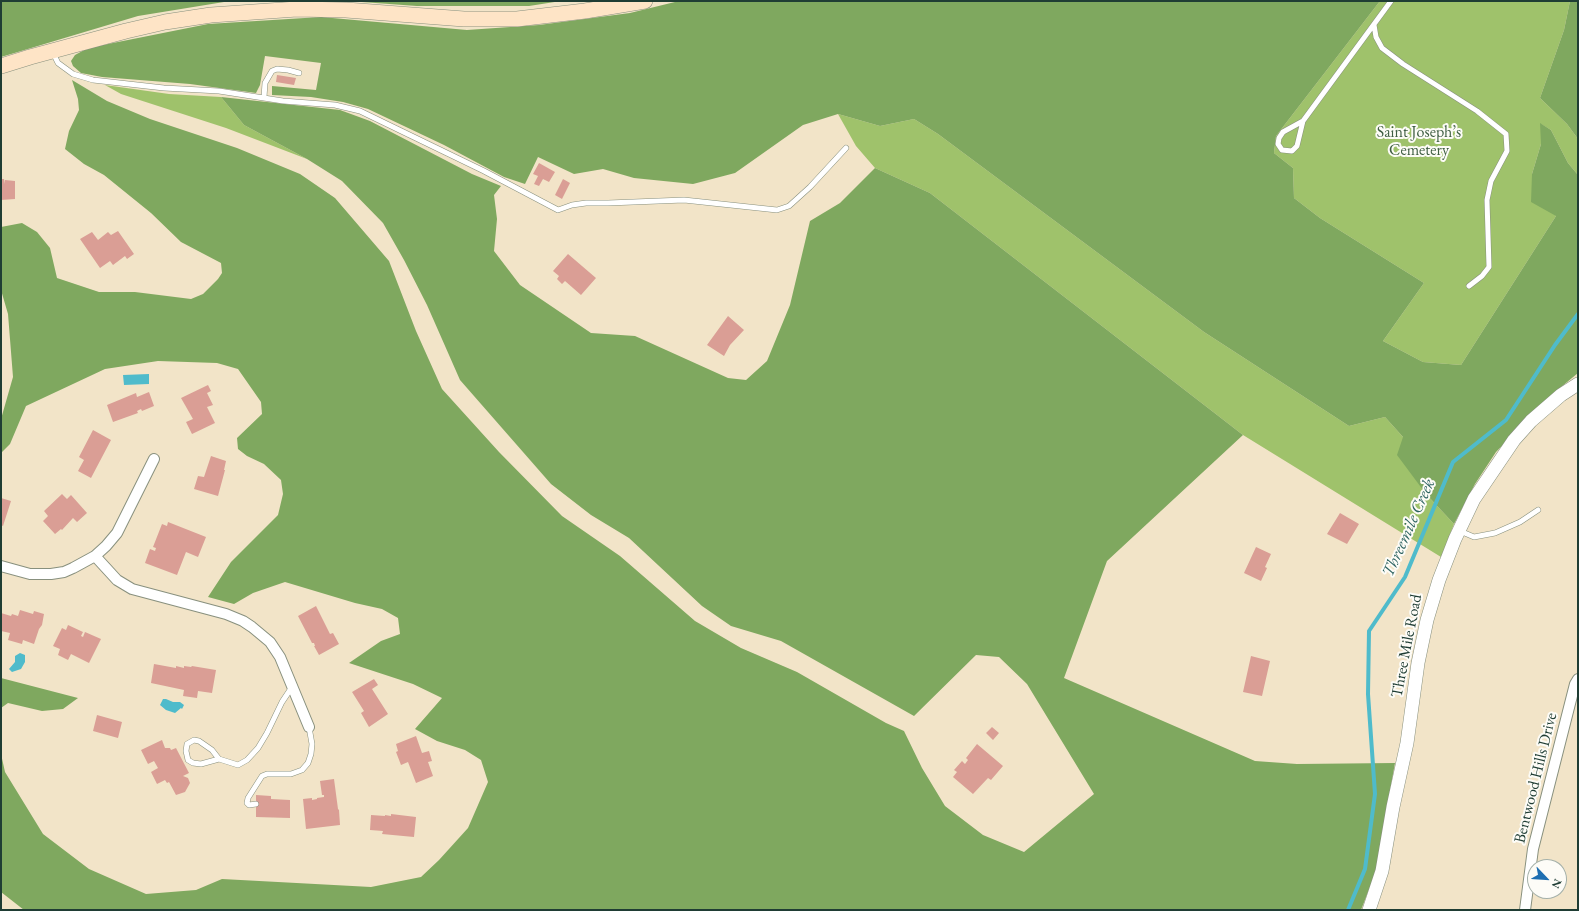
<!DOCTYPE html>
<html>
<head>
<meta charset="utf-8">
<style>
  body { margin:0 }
  #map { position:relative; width:1579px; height:911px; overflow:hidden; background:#f2e4c8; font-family:"EB Garamond",serif }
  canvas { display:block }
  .frame { position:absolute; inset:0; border:2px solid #1f3d34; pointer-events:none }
  .north { position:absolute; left:1527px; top:859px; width:40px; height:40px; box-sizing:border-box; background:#fdfcf7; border:1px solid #a4b0a9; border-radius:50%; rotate:115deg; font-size:11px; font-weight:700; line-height:16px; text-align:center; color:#1f3d34 }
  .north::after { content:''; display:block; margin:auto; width:14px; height:18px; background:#1f6fb2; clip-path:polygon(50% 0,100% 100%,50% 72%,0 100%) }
</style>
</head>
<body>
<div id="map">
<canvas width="1579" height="911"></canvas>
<div class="frame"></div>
<div class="north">N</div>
</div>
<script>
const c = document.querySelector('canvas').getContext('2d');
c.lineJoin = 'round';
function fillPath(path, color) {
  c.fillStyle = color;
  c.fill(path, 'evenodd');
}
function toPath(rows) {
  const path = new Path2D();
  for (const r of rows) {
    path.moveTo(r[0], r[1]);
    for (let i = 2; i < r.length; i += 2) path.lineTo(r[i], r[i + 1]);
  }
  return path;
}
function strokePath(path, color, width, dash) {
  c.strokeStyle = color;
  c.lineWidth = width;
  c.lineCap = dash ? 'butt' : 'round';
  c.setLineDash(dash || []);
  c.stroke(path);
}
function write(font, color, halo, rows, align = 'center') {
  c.font = font + ' "EB Garamond",serif';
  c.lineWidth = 4;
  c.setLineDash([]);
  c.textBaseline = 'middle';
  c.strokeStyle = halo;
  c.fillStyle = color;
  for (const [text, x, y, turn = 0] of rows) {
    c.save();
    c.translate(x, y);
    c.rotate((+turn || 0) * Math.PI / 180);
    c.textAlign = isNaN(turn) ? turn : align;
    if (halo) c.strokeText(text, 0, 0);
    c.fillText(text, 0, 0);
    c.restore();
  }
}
fillPath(toPath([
  [1380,1,1570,1,1564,30,1540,98,1567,124,1578,139,1578,175,1568,163,1551,130,1541,124,1541,144,1532,174,1556,216,1461,365,1423,362,1383,341,1424,283,1320,218,1294,198,1293,168,1274,153,1276,136],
  [105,85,169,94,221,97,244,125,307,159,226,128,121,94],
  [838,114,880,126,914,119,938,134,1204,332,1349,426,1385,417,1403,437,1426,494,1454,524,1441,557,1243,435,930,193,875,168,856,146]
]), '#9fc26b');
fillPath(toPath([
  [1,1,312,1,224,2,138,16,1,57],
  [348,1,561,1,529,6,417,6],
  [679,1,1380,1,1276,136,1274,153,1293,168,1294,198,1320,218,1424,283,1383,341,1423,362,1461,365,1556,216,1531,202,1532,174,1541,144,1540,123,1551,130,1568,163,1578,175,1578,373,1549,397,1496,452,1475,484,1454,524,1426,494,1397,455,1403,437,1385,417,1349,426,1204,332,938,134,914,119,880,126,838,114,803,125,735,173,693,184,634,178,603,169,574,174,538,157,525,184,504,177,444,145,368,109,343,102,311,97,272,95,272,86,316,90,321,63,265,56,260,85,256,93,190,84,102,77,81,73,73,66,71,61,75,55,88,48,208,24,321,17,467,30,539,25,630,13],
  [1570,1,1578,1,1578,139,1567,124,1540,98,1564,30],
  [72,80,107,101,150,119,237,148,300,174,335,198,389,261,416,331,442,389,499,452,562,516,620,556,695,621,741,648,797,672,886,723,904,731,922,768,945,806,983,835,1024,852,1094,794,1027,684,999,657,976,655,914,716,781,641,731,626,702,606,629,538,591,515,551,484,460,380,427,305,404,260,383,223,342,181,307,159,244,125,221,97,340,110,370,121,472,174,501,186,494,195,497,219,494,251,520,285,591,333,635,336,728,378,746,380,767,361,790,305,810,221,840,203,875,168,930,193,1243,435,1107,561,1064,678,1255,761,1297,764,1395,763,1375,874,1361,910,24,910,1,892,1,754,5,772,43,834,89,869,146,894,196,890,222,879,371,887,421,877,439,860,468,828,488,782,481,760,465,750,437,741,415,729,442,698,413,684,349,663,381,641,400,634,398,618,382,609,355,603,285,582,253,593,234,604,208,597,231,562,278,515,283,494,281,480,264,464,247,456,238,449,237,438,262,414,261,402,238,369,217,363,158,361,105,369,26,406,10,444,1,453,1,419,13,377,8,314,1,290,1,227,22,223,37,232,50,248,57,278,99,292,135,292,191,299,203,294,218,279,222,273,221,263,181,242,151,213,104,175,84,164,65,149,69,131,79,110,78,99],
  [1,678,78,698,63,709,42,711,8,703,1,708]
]), '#7fa85f');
fillPath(toPath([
  [149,374,149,384,124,385,123,375],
  [20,653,25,655,25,662,21,669,12,672,9,669,15,662,15,656],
  [163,699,166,699,173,702,180,702,184,705,182,709,181,708,175,713,166,710,160,705]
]), '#4fbbcb');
strokePath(toPath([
  [1348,910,1365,869,1375,794,1368,694,1369,631,1405,577,1453,462,1506,420,1555,345,1578,314]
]), '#4fbbcb', 4);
fillPath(toPath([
  [277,75,296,78,294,85,276,82],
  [539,163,555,172,549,182,543,179,539,186,534,184,538,176,533,174],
  [1,179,4,179,5,184,5,180,15,181,15,199,1,200],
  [563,179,570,183,562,199,555,195],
  [118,231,134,254,127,259,125,256,113,265,110,261,100,268,80,239,92,232,98,240,108,232,111,235],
  [568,254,596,278,581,295,565,281,562,284,557,279,559,276,553,271],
  [728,316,744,330,730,345,724,356,707,345],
  [208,385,211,391,207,393,213,405,207,407,215,423,192,434,186,422,193,419,181,398],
  [149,392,154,406,142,411,141,409,137,411,138,413,113,422,107,405,136,393,137,397],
  [93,430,111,440,91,478,78,471,84,460,79,457],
  [211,456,226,461,224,470,225,470,218,496,194,489,198,476,204,477],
  [62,494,67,499,71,495,87,513,77,522,73,518,62,530,61,529,55,534,43,521,48,516,44,511],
  [1,498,11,501,3,526,1,525],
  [1340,513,1359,524,1347,544,1327,534],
  [168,522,206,537,198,557,186,552,177,575,145,563,150,549,155,551,156,548,153,547,162,524,167,526],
  [1256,547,1271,554,1265,567,1267,568,1261,581,1244,573],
  [316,606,330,634,333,633,339,644,319,655,314,646,315,646,314,643,312,643,298,616],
  [20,610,33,614,34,611,44,614,42,625,39,629,34,644,23,640,22,644,8,640,10,633,1,631,1,613,11,616,12,614,18,616],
  [68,625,83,632,81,636,83,637,85,632,101,639,89,663,71,654,68,660,58,655,60,649,53,646,62,628,66,630],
  [1251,656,1270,661,1262,696,1243,692],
  [154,664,176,668,176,666,184,668,184,666,191,667,192,666,216,670,212,693,198,691,197,698,183,696,184,690,151,683],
  [374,679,378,685,372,689,388,714,369,727,361,713,364,711,352,692],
  [97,715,122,722,118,738,93,731],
  [992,727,999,733,993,740,986,733],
  [416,736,422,753,429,751,432,761,428,762,433,776,416,783,408,762,401,765,396,752,398,751,396,744],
  [162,740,165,748,170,748,171,750,176,748,189,773,183,776,188,778,190,783,185,792,176,795,169,782,167,783,165,780,157,784,151,772,158,768,154,761,148,764,141,750],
  [977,744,1003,766,991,780,988,778,973,794,953,777,957,772,954,770,962,761,965,764,968,760,966,758],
  [334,779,338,809,339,810,340,825,306,829,303,799,312,798,312,800,317,799,317,798,324,797,324,795,322,795,320,781],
  [256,795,271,796,271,799,290,800,290,818,256,817],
  [391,814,416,817,414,837,382,834,383,831,370,830,371,815,385,816,385,815,391,816]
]), '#da9e95');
const service = toPath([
  [1374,25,1376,37,1382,48,1403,64,1477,111,1506,134,1507,151,1491,181,1487,200,1489,267,1482,276,1469,286],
  [53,53,58,63,73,74,93,80,164,88,219,91,283,101,335,105,360,111,484,171,558,210,572,205,586,203,608,203,684,200,777,210,789,206,810,187,846,148],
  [264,97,265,83,272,71,277,69,288,70,299,73],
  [1303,121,1391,1],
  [1303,121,1297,146,1292,151,1282,150,1278,144,1279,138,1283,132,1303,121],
  [1460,531,1474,537,1495,533,1520,522,1538,510],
  [219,759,201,764,193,763,188,760,186,751,187,744,194,740,199,741,212,750,219,759,238,765,247,760,258,748,267,733,282,702,292,687],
  [256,804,249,805,247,803,248,798,262,776,267,774,291,774,302,770,308,763,311,754,312,744,309,727]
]);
const minor = toPath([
  [95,556,117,580,132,589,226,614,243,621,252,627,270,642,280,657,309,727],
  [1,566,30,574,51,574,64,572,73,568,95,556,106,546,117,533,154,459],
  [1525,910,1533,849,1575,684,1578,679]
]);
const tertiary = toPath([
  [1369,910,1382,871,1393,807,1407,743,1418,663,1427,620,1439,580,1455,539,1474,499,1514,440,1531,421,1561,395,1578,384]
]);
const secondary = toPath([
  [1,66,30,57,126,31,165,22,211,15,297,9,346,10,464,19,517,19,585,11,645,1]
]);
strokePath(service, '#88907e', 6);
strokePath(minor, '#88907e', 12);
strokePath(tertiary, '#88907e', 14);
strokePath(secondary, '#88907e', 16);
strokePath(service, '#fff', 5);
strokePath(minor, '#fff', 10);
strokePath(tertiary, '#fff', 13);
strokePath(secondary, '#fee4c6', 15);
write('16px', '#3f5e42', '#fdfcf7', [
  ["Saint Joseph’s",1419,133],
  ["Cemetery",1419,151]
]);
write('16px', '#1f3d34', '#fdfcf7', [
  ["Three Mile Road",1407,646,-79],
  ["Bentwood Hills Drive",1536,778,-76]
]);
write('italic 17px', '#2d6361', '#fdfcf7', [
  ["Threemile Creek",1409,528,-66]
]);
</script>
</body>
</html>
